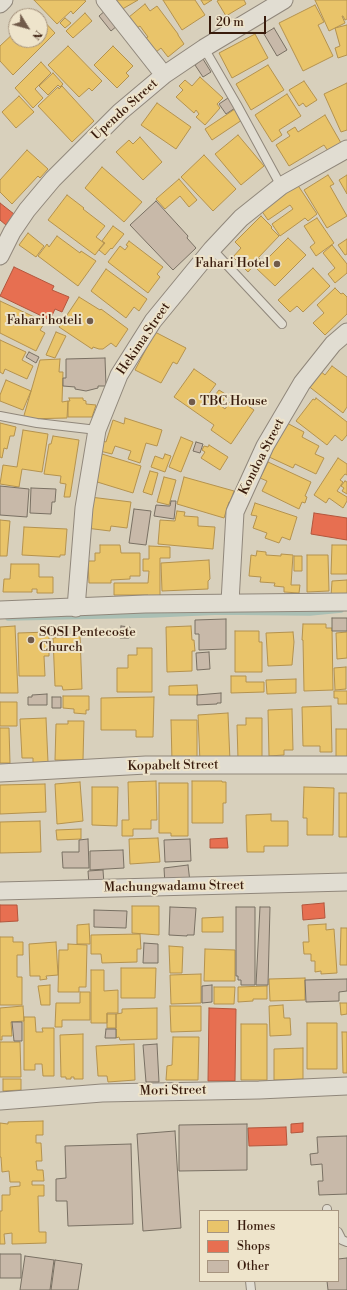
<!DOCTYPE html>
<html>
<head>
<meta charset="utf-8">
<style>
  body { margin:0 }
  #map { position:relative; width:347px; height:1290px; overflow:hidden; background:#d8d0bc; font-family:"Libre Bodoni",serif }
  canvas { display:block }
  .legend { position:absolute; left:199px; top:1210px; width:140px; height:72px; box-sizing:border-box; background:#eee4cb; border:1px solid #a6947f; margin:0; padding:5px 7px; list-style:none; font-size:12px; color:#391c0d }
  .legend li { display:flex; align-items:center; gap:8px; height:20px }
  .legend b { width:20px; border:1px solid #a6947f }
  .north { position:absolute; left:8px; top:8px; width:40px; height:40px; box-sizing:border-box; background:#eee4cb; border:1px solid #a6947f; border-radius:50%; rotate:127deg; font-size:11px; font-weight:700; line-height:16px; text-align:center; color:#391c0d }
  .north::after { content:''; display:block; margin:auto; width:14px; height:18px; background:#715b4a; clip-path:polygon(50% 0,100% 100%,50% 72%,0 100%) }
  .scale { position:absolute; left:209px; top:16px; width:57px; height:18px; box-sizing:border-box; border:2px solid #391c0d; border-top:0; padding-left:5px; font-size:12px; line-height:14px; white-space:nowrap; color:#391c0d; -webkit-text-stroke:3px #eee4cb; paint-order:stroke }
</style>
</head>
<body>
<div id="map">
<canvas width="347" height="1290"></canvas>
<ul class="legend">
<li><b style="height:11px;background:#e9c46a"></b>Homes</li>
<li><b style="height:11px;background:#e76f51"></b>Shops</li>
<li><b style="height:11px;background:#c8b9a9"></b>Other</li>
</ul>
<div class="north">N</div>
<div class="scale">20 m</div>
</div>
<script>
const c = document.querySelector('canvas').getContext('2d');
c.lineJoin = 'round';
function fillPath(path, color) {
  c.fillStyle = color;
  c.fill(path, 'evenodd');
}
function toPath(rows) {
  const path = new Path2D();
  for (const r of rows) {
    path.moveTo(r[0], r[1]);
    for (let i = 2; i < r.length; i += 2) path.lineTo(r[i], r[i + 1]);
  }
  return path;
}
function strokePath(path, color, width, dash) {
  c.strokeStyle = color;
  c.lineWidth = width;
  c.lineCap = dash ? 'butt' : 'round';
  c.setLineDash(dash || []);
  c.stroke(path);
}
function write(font, color, halo, rows, align = 'center') {
  c.font = font + ' "Libre Bodoni",serif';
  c.lineWidth = 4;
  c.setLineDash([]);
  c.textBaseline = 'middle';
  c.strokeStyle = halo;
  c.fillStyle = color;
  for (const [text, x, y, turn = 0] of rows) {
    c.save();
    c.translate(x, y);
    c.rotate((+turn || 0) * Math.PI / 180);
    c.textAlign = isNaN(turn) ? turn : align;
    if (halo) c.strokeText(text, 0, 0);
    c.fillText(text, 0, 0);
    c.restore();
  }
}
const homes = toPath([
  [34,0,84,0,86,1,73,14,71,11,57,24,34,0],
  [111,0,138,0,119,11,111,0],
  [163,0,195,0,205,15,182,30,163,0],
  [201,0,212,0,204,5,201,0],
  [219,0,244,0,246,4,226,16,217,1,219,0],
  [315,0,347,0,347,19,345,20,343,16,342,16,345,23,329,31,315,0],
  [145,4,150,11,157,6,178,34,178,35,184,44,168,57,161,48,156,52,146,38,148,37,140,26,137,28,129,17,145,4],
  [315,5,324,22,318,25,333,56,303,71,279,23,315,5],
  [85,13,92,21,73,38,66,31,85,13],
  [40,17,55,33,13,75,0,61,0,46,16,31,16,40,40,40,40,17],
  [65,18,71,23,65,28,60,23,65,18],
  [347,25,347,55,338,58,335,48,340,46,335,28,347,25],
  [255,34,268,58,232,78,219,53,255,34],
  [68,46,102,81,92,91,89,88,79,97,48,65,68,46],
  [113,46,133,66,126,73,129,76,117,88,94,65,113,46],
  [41,62,51,73,35,89,43,98,33,108,15,88,41,62],
  [268,65,284,90,251,110,236,84,268,65],
  [53,73,63,84,60,87,58,85,48,95,39,86,53,73],
  [200,77,223,98,217,104,220,108,205,125,196,117,199,114,196,110,194,113,176,97,183,90,179,86,185,80,192,86,200,77],
  [304,81,317,100,306,107,303,103,299,106,289,90,304,81],
  [347,83,347,130,341,132,324,94,347,83],
  [62,86,94,121,72,142,38,106,58,87,59,89,62,86],
  [287,94,301,116,279,130,282,135,272,142,255,115,287,94],
  [19,96,34,112,16,128,2,112,19,96],
  [157,103,191,127,176,149,141,125,157,103],
  [235,109,242,120,212,140,205,129,235,109],
  [325,115,341,143,328,151,324,145,289,166,276,145,290,136,287,132,295,127,298,132,325,115],
  [238,135,264,166,241,185,215,154,238,135],
  [140,137,162,162,143,180,116,152,129,140,133,144,140,137],
  [27,150,48,169,40,178,38,176,12,204,0,192,0,180,27,150],
  [204,155,236,189,213,211,181,177,204,155],
  [102,167,142,202,124,222,85,188,102,167],
  [328,175,334,184,330,186,347,216,327,228,304,190,328,175],
  [347,175,347,194,339,180,347,175],
  [179,179,197,200,189,207,180,196,165,209,156,199,179,179],
  [297,184,317,214,308,221,305,218,280,236,272,224,293,209,290,205,268,220,261,210,297,184],
  [67,195,84,208,83,209,105,226,96,237,104,243,95,255,48,220,67,195],
  [261,216,272,227,271,228,279,236,258,258,260,259,248,272,233,257,241,248,235,242,261,216],
  [317,218,334,243,316,256,310,247,315,243,304,226,317,218],
  [113,226,124,234,112,249,111,248,105,255,99,250,105,243,102,241,113,226],
  [28,233,44,246,36,257,19,245,28,233],
  [57,236,80,253,81,251,96,261,78,286,38,256,47,244,49,247,57,236],
  [288,238,306,255,275,286,257,269,288,238],
  [347,239,347,254,345,255,338,245,347,239],
  [129,241,163,267,157,274,160,277,148,293,108,262,120,246,125,250,128,246,126,245,129,241],
  [332,245,347,264,347,273,335,283,328,274,335,268,323,253,332,245],
  [313,268,330,286,303,312,297,306,290,312,278,300,313,268],
  [106,269,147,299,139,311,134,307,126,318,91,291,106,269],
  [335,288,341,294,343,293,347,297,347,314,325,335,313,323,324,313,317,305,335,288],
  [79,297,100,310,101,309,128,329,116,347,111,343,103,349,99,349,93,347,92,349,59,327,79,297],
  [0,301,45,322,40,330,45,333,36,351,0,333,0,301],
  [56,332,66,336,55,358,46,355,56,332],
  [155,332,186,348,177,364,173,362,161,383,135,370,155,332],
  [0,340,26,352,22,360,33,366,27,379,5,369,3,374,0,372,0,340],
  [60,359,59,372,63,372,62,402,68,401,67,418,23,419,40,360,60,359],
  [332,366,347,377,347,407,343,413,307,385,319,370,325,375,332,366],
  [194,369,216,384,208,395,212,399,219,390,227,395,220,405,225,409,235,395,243,401,241,404,243,405,244,403,254,410,231,444,211,430,214,425,174,397,194,369],
  [6,380,31,391,23,410,0,401,0,395,6,380],
  [69,398,83,398,83,400,86,401,86,404,96,405,92,417,68,417,68,401,70,401,69,398],
  [316,398,347,422,347,435,342,441,335,435,327,445,296,421,313,399,315,400,316,398],
  [125,418,162,430,157,446,146,443,140,463,128,459,131,451,115,446,112,454,96,450,99,440,106,442,113,420,124,424,125,418],
  [285,422,304,432,302,437,319,446,315,454,324,458,316,474,295,464,293,468,267,456,285,422],
  [0,423,16,427,14,436,10,436,7,449,4,448,2,458,0,457,0,423],
  [23,430,48,434,42,472,22,469,19,487,0,484,3,465,17,467,23,430],
  [53,436,79,440,70,497,64,497,66,484,60,483,61,476,44,474,49,444,51,444,53,436],
  [181,437,193,442,181,472,169,467,181,437],
  [209,445,228,457,220,470,201,458,205,452,202,450,204,446,208,447,209,445],
  [102,454,141,466,133,493,94,481,102,454],
  [165,454,171,456,165,472,151,467,155,456,163,459,165,454],
  [338,458,347,464,347,475,345,474,340,480,343,482,337,491,347,497,347,501,343,508,329,498,326,503,314,495,338,458],
  [268,462,311,482,305,496,307,497,305,503,302,502,299,509,262,491,267,481,260,478,268,462],
  [150,471,158,473,152,495,143,492,150,471],
  [164,477,176,480,169,505,157,502,164,477],
  [184,477,234,491,230,502,229,502,224,518,177,504,184,477],
  [345,481,347,482,347,494,342,491,344,488,341,486,345,481],
  [90,497,131,502,127,528,111,526,110,531,86,528,90,497],
  [255,503,297,517,290,540,282,537,279,543,265,538,267,533,253,528,257,516,251,515,255,503],
  [177,511,185,512,184,516,198,517,198,526,215,527,213,549,158,544,160,520,175,521,177,511],
  [0,520,10,521,7,556,0,556,0,520],
  [24,527,67,529,65,555,60,555,60,557,22,555,24,527],
  [100,545,120,545,121,553,140,553,140,576,130,576,130,579,111,580,111,583,89,583,88,561,95,561,95,553,100,553,100,545],
  [332,545,347,545,347,574,331,574,332,545],
  [149,546,170,547,170,558,160,558,160,600,148,600,148,595,114,595,114,583,148,583,149,571,143,571,143,559,149,559,149,546],
  [257,551,266,552,266,555,281,556,281,554,293,555,291,585,300,585,299,593,284,592,284,587,274,586,275,583,260,582,261,577,249,576,251,555,256,556,257,551],
  [307,555,328,555,329,591,307,592,307,555],
  [294,556,302,556,302,571,294,571,294,556],
  [209,560,210,579,208,581,208,589,162,591,161,563,209,560],
  [11,564,39,564,39,577,53,577,53,593,37,593,37,589,32,589,32,592,3,592,4,579,10,579,11,564],
  [347,580,347,596,331,597,332,581,347,580],
  [303,624,326,624,326,628,332,628,333,690,304,691,303,640,302,640,303,624],
  [15,626,18,693,0,693,0,627,15,626],
  [191,626,192,640,194,640,195,651,192,651,192,671,167,672,166,627,191,626],
  [235,631,259,631,259,642,262,642,262,672,235,672,235,631],
  [49,632,49,656,44,656,45,676,19,676,18,633,49,632],
  [293,632,294,642,292,665,268,666,266,633,293,632],
  [347,632,347,658,337,659,336,633,347,632],
  [80,636,82,689,63,690,62,686,55,686,53,638,80,636],
  [137,648,152,648,152,692,117,692,117,668,128,668,128,655,137,655,137,648],
  [346,667,346,689,335,690,334,668,346,667],
  [231,676,246,676,246,682,264,682,264,692,231,693,231,676],
  [296,679,296,693,267,694,266,680,296,679],
  [197,685,198,695,169,695,169,686,197,685],
  [334,691,347,691,347,704,338,704,338,698,334,698,334,691],
  [63,696,89,696,89,710,86,710,86,714,74,713,74,709,63,708,63,696],
  [154,697,153,737,136,737,136,730,101,730,101,698,154,697],
  [0,702,17,702,17,726,0,726,0,702],
  [331,706,332,752,320,752,320,746,303,746,302,707,331,706],
  [292,709,293,750,284,750,284,755,269,756,268,710,292,709],
  [228,713,230,761,200,762,198,715,228,713],
  [46,718,48,762,33,763,33,758,22,758,20,719,46,718],
  [246,718,262,718,262,759,238,759,237,725,246,725,246,718],
  [171,720,197,720,197,761,172,762,171,720],
  [68,721,84,721,83,760,55,760,56,724,68,724,68,721],
  [0,728,9,728,10,763,0,763,0,728],
  [336,729,347,729,347,758,336,758,336,729],
  [156,781,157,820,151,820,151,829,133,829,133,836,122,836,122,820,129,820,128,782,156,781],
  [192,781,222,781,222,782,226,782,226,803,223,803,223,823,192,823,192,781],
  [80,782,83,821,57,824,55,784,80,782],
  [159,783,188,783,188,836,171,836,171,833,159,833,159,783],
  [45,784,46,812,0,814,0,785,45,784],
  [92,787,118,787,117,826,92,825,92,787],
  [304,787,334,788,333,835,307,835,307,818,303,818,304,787],
  [339,793,347,793,347,837,339,837,339,793],
  [271,814,271,821,288,821,288,846,264,846,264,852,247,852,246,815,271,814],
  [40,821,41,852,0,853,0,822,40,821],
  [81,829,81,839,57,840,56,830,81,829],
  [158,838,160,862,130,864,129,839,158,838],
  [132,906,159,906,159,935,132,933,132,906],
  [223,917,223,932,202,932,202,918,223,917],
  [89,924,90,944,77,944,77,925,89,924],
  [326,924,326,930,334,929,337,973,321,974,321,971,315,972,315,961,311,961,311,954,304,954,303,942,309,942,308,925,326,924],
  [341,928,347,928,347,965,340,965,341,928],
  [140,934,141,949,137,949,137,962,102,963,101,954,91,954,91,935,140,934],
  [0,937,13,937,13,942,23,942,23,955,17,955,17,977,22,977,22,1005,0,1005,0,937],
  [56,942,58,975,46,976,47,979,40,980,40,976,30,976,29,944,56,942],
  [68,944,87,945,86,987,79,987,79,992,58,992,59,950,68,950,68,944],
  [169,946,183,947,182,973,170,973,169,946],
  [205,949,235,950,235,981,204,981,205,949],
  [121,968,156,968,155,998,121,998,121,968],
  [91,970,104,970,104,991,118,990,118,1013,107,1013,107,1023,91,1023,91,970],
  [201,974,201,1003,171,1004,170,975,201,974],
  [305,978,305,1000,270,1001,269,979,305,978],
  [50,985,50,1005,41,1005,38,986,50,985],
  [267,986,267,999,253,999,253,1001,238,1002,238,987,267,986],
  [214,987,235,987,234,1004,214,1004,214,987],
  [80,992,90,992,90,1020,62,1020,62,1027,55,1027,56,1003,80,1003,80,992],
  [340,1003,347,1003,347,1014,341,1015,340,1003],
  [283,1005,284,1018,290,1018,291,1035,270,1036,269,1006,283,1005],
  [23,1006,24,1021,11,1022,12,1036,2,1036,2,1040,0,1040,0,1008,23,1006],
  [170,1006,201,1006,201,1031,171,1032,170,1006],
  [157,1008,157,1039,120,1040,119,1037,116,1038,116,1014,122,1013,122,1009,157,1008],
  [107,1014,116,1014,116,1028,107,1028,107,1014],
  [24,1017,35,1017,36,1032,43,1032,42,1028,54,1028,54,1076,43,1076,42,1064,35,1064,35,1070,24,1070,24,1017],
  [307,1023,337,1023,337,1069,307,1069,307,1023],
  [241,1024,267,1024,267,1080,241,1080,241,1024],
  [342,1032,347,1032,347,1073,343,1073,342,1032],
  [83,1034,83,1079,74,1079,74,1077,71,1077,71,1079,66,1079,66,1077,61,1077,60,1035,83,1034],
  [173,1037,199,1037,198,1080,166,1080,167,1066,172,1065,173,1037],
  [0,1042,20,1042,21,1077,0,1077,0,1042],
  [134,1044,135,1080,108,1082,107,1076,98,1076,96,1046,134,1044],
  [303,1048,303,1079,274,1080,274,1049,303,1048],
  [3,1079,21,1079,21,1090,3,1091,3,1079],
  [43,1121,43,1135,36,1135,36,1143,41,1143,42,1161,36,1161,37,1170,43,1170,44,1181,32,1181,32,1185,44,1185,44,1196,38,1196,39,1232,46,1232,46,1243,12,1244,12,1233,4,1234,5,1244,0,1244,0,1211,2,1211,2,1195,10,1195,10,1187,20,1186,20,1182,10,1182,9,1171,2,1172,1,1157,0,1157,0,1123,8,1124,8,1122,43,1121]
]);
fillPath(homes, '#e9c46a');
strokePath(homes, '#b4924e', 1);
const shops = toPath([
  [0,203,14,214,6,225,0,220,0,203],
  [14,267,54,286,52,290,69,297,62,312,55,309,50,320,0,296,14,267],
  [314,513,347,518,347,540,311,534,314,513],
  [227,838,228,848,210,848,210,839,227,838],
  [324,903,325,918,303,920,302,905,324,903],
  [0,905,17,905,18,921,0,922,0,905],
  [209,1008,236,1009,235,1081,208,1081,209,1008],
  [303,1123,303,1132,291,1133,291,1124,303,1123],
  [286,1127,287,1145,249,1146,248,1128,286,1127]
]);
fillPath(shops, '#e76f51');
strokePath(shops, '#b3563d', 1);
strokePath(toPath([
  [8,618,152,615,220,612,310,613,341,610]
]), '#aabfb4', 5.5);
const building = toPath([
  [106,10,118,25,111,31,99,16,106,10],
  [274,28,287,50,277,56,264,34,274,28],
  [203,59,211,72,203,77,195,65,203,59],
  [228,98,235,108,226,114,219,104,228,98],
  [156,201,188,236,187,238,196,248,173,270,130,225,156,201],
  [29,352,39,357,36,363,26,357,29,352],
  [105,358,106,386,98,386,98,388,86,391,75,389,75,387,63,386,63,378,66,378,66,359,105,358],
  [196,442,203,444,200,453,193,451,196,442],
  [0,486,29,489,27,517,0,515,0,486],
  [31,488,56,489,55,502,52,502,51,514,30,513,31,488],
  [171,501,176,501,174,519,154,516,156,505,168,506,170,506,171,501],
  [134,509,151,511,146,545,129,543,134,509],
  [332,618,347,618,347,631,332,631,332,618],
  [226,619,226,649,199,650,199,634,195,634,195,620,226,619],
  [121,626,130,627,129,638,120,638,121,626],
  [209,652,210,669,197,670,196,653,209,652],
  [221,693,221,703,217,703,217,704,197,705,197,695,221,693],
  [47,694,47,705,28,705,28,697,32,697,32,695,47,694],
  [52,697,61,697,61,708,52,708,52,697],
  [88,839,89,868,63,868,62,852,79,852,79,840,88,839],
  [190,839,191,861,165,862,164,840,190,839],
  [123,850,124,868,90,870,90,851,123,850],
  [188,865,190,882,165,885,164,868,188,865],
  [103,870,104,884,89,885,88,871,103,870],
  [170,907,196,908,194,935,187,935,187,936,169,935,170,907],
  [236,907,255,907,255,985,241,985,241,980,238,980,238,976,236,976,236,907],
  [260,907,270,907,268,985,256,985,260,907],
  [94,910,127,911,126,928,94,927,94,910],
  [144,943,158,944,158,963,143,963,144,943],
  [347,979,347,991,339,992,339,1001,306,1002,305,980,347,979],
  [212,985,212,1002,202,1003,202,986,212,985],
  [12,1022,22,1022,22,1041,14,1041,12,1022],
  [106,1029,116,1029,116,1038,105,1038,106,1029],
  [157,1044,159,1082,146,1082,143,1045,157,1044],
  [247,1124,247,1170,179,1171,179,1125,247,1124],
  [175,1131,181,1228,143,1231,137,1134,175,1131],
  [347,1136,347,1194,319,1195,318,1181,323,1181,322,1164,311,1165,310,1154,318,1153,317,1137,347,1136],
  [131,1144,133,1224,68,1226,67,1201,56,1201,56,1179,66,1178,65,1146,131,1144],
  [0,1254,21,1254,21,1278,0,1278,0,1254],
  [25,1256,54,1260,50,1290,20,1290,25,1256],
  [347,1258,347,1290,328,1290,327,1281,338,1281,338,1259,347,1258],
  [55,1260,82,1264,78,1290,51,1290,55,1260]
]);
fillPath(building, '#c8b9a9');
strokePath(building, '#797063', 1);
const service = toPath([
  [204,48,237,105,281,186],
  [212,249,282,324],
  [0,416,37,423,97,430],
  [327,1209,327,1211],
  [338,1232,342,1240,347,1242],
  [250,1281,251,1290]
]);
const minor = toPath([
  [105,0,164,75],
  [0,4,4,0],
  [0,256,12,232,27,210,53,179,120,112,164,75,204,48,284,0],
  [230,602,235,512,265,446,302,383,333,344,347,332],
  [76,608,84,508,97,430,119,375,153,321,212,249,241,218,281,186,347,149],
  [0,610,145,604,347,602],
  [0,773,146,765,347,765],
  [0,891,347,882],
  [0,1101,102,1093,259,1090,347,1086]
]);
strokePath(service, '#90877b', 10);
strokePath(minor, '#90877b', 19);
strokePath(service, '#e1ddd2', 8);
strokePath(minor, '#e1ddd2', 17);
for (const [x, y, r, color] of [
  [277,264,4,"#715b4a"],
  [90,321,4,"#715b4a"],
  [192,402,4,"#715b4a"],
  [31,640,4,"#715b4a"]
]) {
  const dot = new Path2D();
  dot.arc(x, y, r, 0, 2 * Math.PI);
  c.fillStyle = color;
  c.fill(dot);
  strokePath(dot, '#eee4cb', 1.5);
}
write('13px', '#391c0d', '#eee4cb', [
  ["Upendo Street",125,110,-42],
  ["Hekima Street",144,339,-56],
  ["Kondoa Street",262,457,-63],
  ["Kopabelt Street",173,766,-1],
  ["Machungwadamu Street",174,887,-1],
  ["Mori Street",173,1091,-1]
]);
write('13px', '#391c0d', '#eee4cb', [
  ["Fahari Hotel",269,264],
  ["Fahari hoteli",82,321],
  ["TBC House",200,402,"left"],
  ["SOSI Pentecoste",39,633,"left"],
  ["Church",39,648,"left"]
], 'right');
</script>
</body>
</html>
